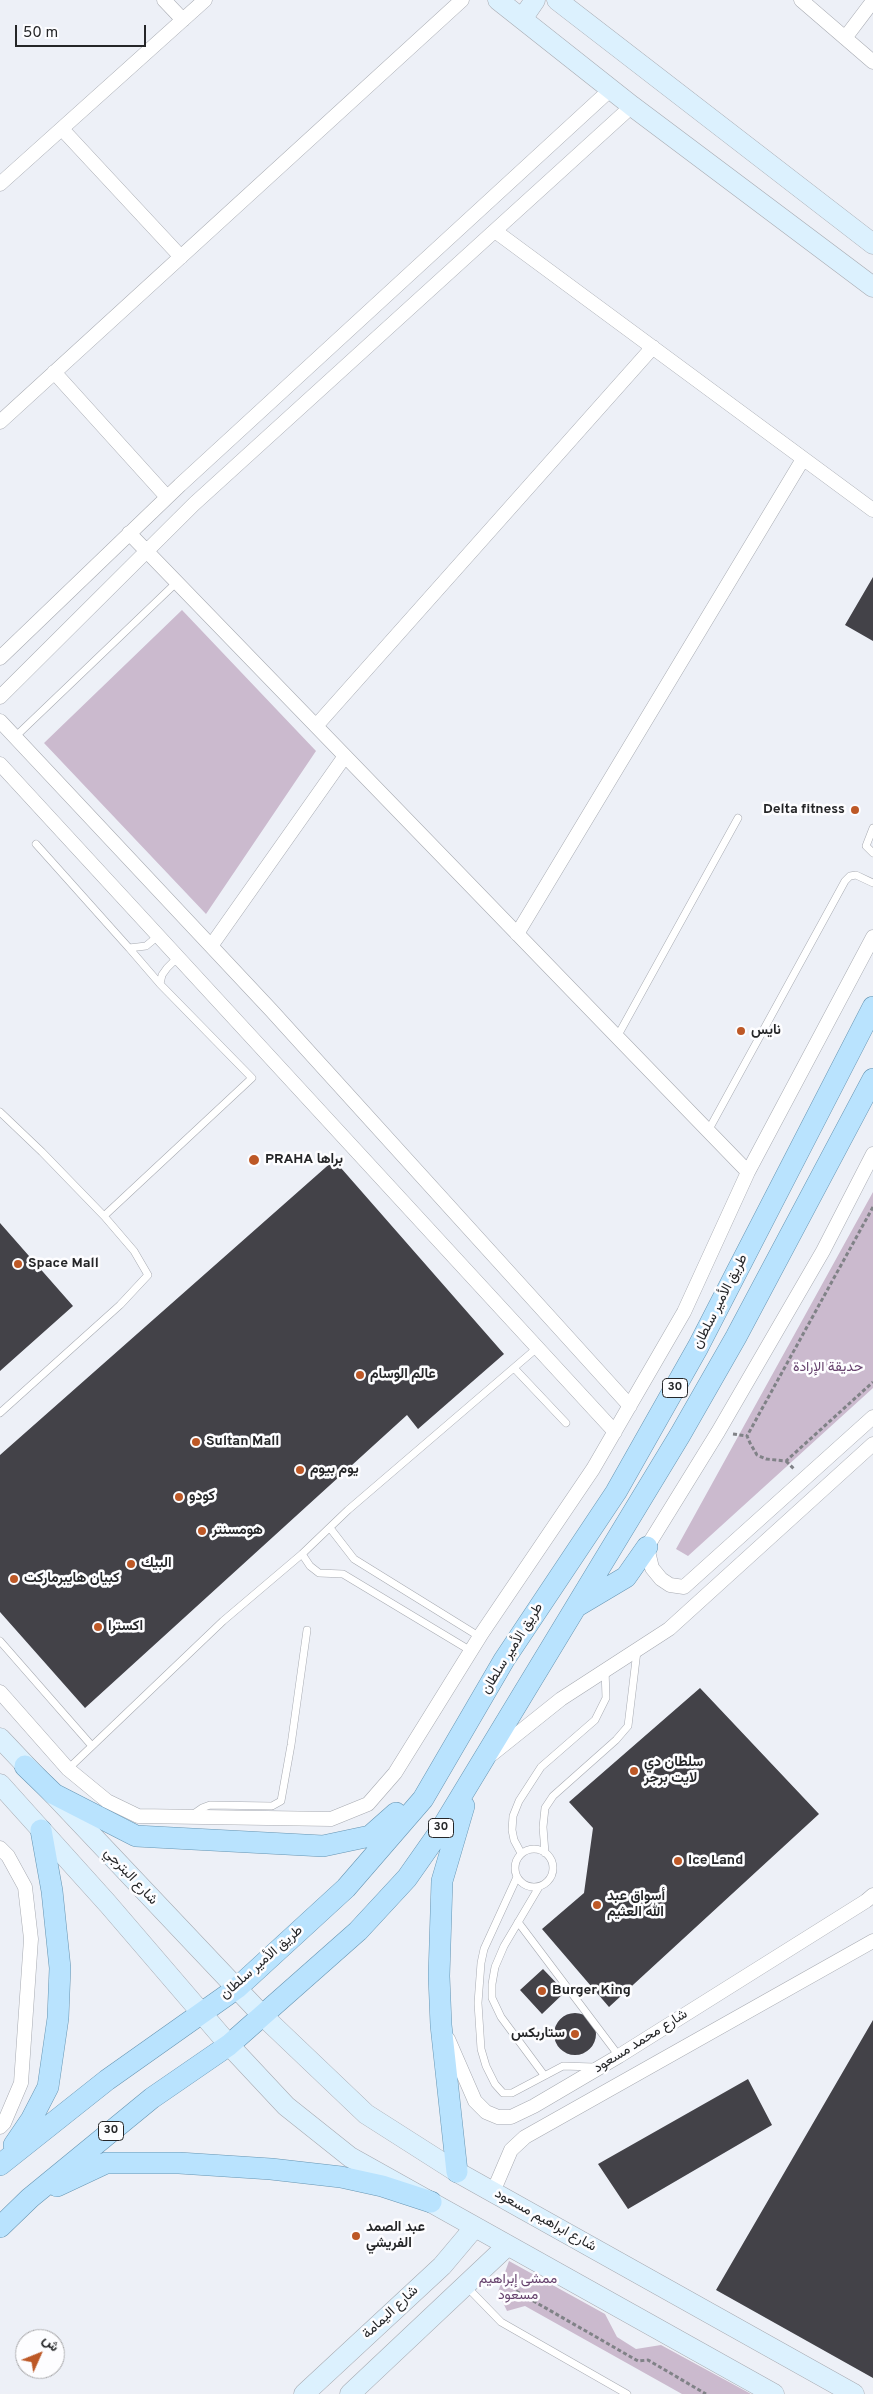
<!DOCTYPE html>
<html>
<head>
<meta charset="utf-8">
<style>
  body { margin:0 }
  #map { position:relative; width:873px; height:2394px; overflow:hidden; background:#edf0f7; font-family:Overpass,Vazirmatn,sans-serif }
  canvas { display:block }
  .north { position:absolute; left:15px; top:2329px; width:50px; height:50px; box-sizing:border-box; background:#fdfdff; border:1px solid #a7a7a9; border-radius:50%; rotate:46deg; font-size:14px; font-weight:700; line-height:20px; text-align:center; color:#252628 }
  .north::after { content:''; display:block; margin:auto; width:18px; height:22px; background:#bd5826; clip-path:polygon(50% 0,100% 100%,50% 72%,0 100%) }
  .scale { position:absolute; left:15px; top:25px; width:131px; height:22px; box-sizing:border-box; border:2px solid #252628; border-top:0; padding-left:6px; font-size:15px; line-height:18px; white-space:nowrap; color:#252628; -webkit-text-stroke:4px #fdfdff; paint-order:stroke }
</style>
</head>
<body>
<div id="map">
<canvas width="873" height="2394"></canvas>
<div class="north">ش</div>
<div class="scale">50 m</div>
</div>
<script>
const c = document.querySelector('canvas').getContext('2d');
c.lineJoin = 'round';
function fillPath(path, color) {
  c.fillStyle = color;
  c.fill(path, 'evenodd');
}
function toPath(rows) {
  const path = new Path2D();
  for (const r of rows) {
    if (r.length === 3) {
      path.moveTo(r[0] + r[2], r[1]);
      path.arc(r[0], r[1], r[2], 0, 2 * Math.PI);
      continue;
    }
    path.moveTo(r[0], r[1]);
    for (let i = 2; i < r.length; i += 2) path.lineTo(r[i], r[i + 1]);
  }
  return path;
}
function strokePath(path, color, width, dash) {
  c.strokeStyle = color;
  c.lineWidth = width;
  c.lineCap = dash ? 'butt' : 'round';
  c.setLineDash(dash || []);
  c.stroke(path);
}
function write(font, color, halo, rows, align = 'center') {
  c.font = font + ' Overpass,Vazirmatn,sans-serif';
  c.lineWidth = 5;
  c.setLineDash([]);
  c.textBaseline = 'middle';
  c.strokeStyle = halo;
  c.fillStyle = color;
  for (const [text, x, y, turn = 0] of rows) {
    c.save();
    c.translate(x, y);
    c.rotate((+turn || 0) * Math.PI / 180);
    c.textAlign = isNaN(turn) ? turn : align;
    if (halo) c.strokeText(text, 0, 0);
    c.fillText(text, 0, 0);
    c.restore();
  }
}
fillPath(toPath([
  [182,610,316,751,206,914,44,743],
  [873,1192,873,1388,688,1556,676,1549],
  [509,2261,605,2314,617,2337,636,2349,661,2345,751,2394,682,2394,525,2306,507,2311,498,2292]
]), '#cbbace');
fillPath(toPath([
  [873,577,873,641,845,625],
  [334,1160,504,1354,418,1429,407,1415,85,1708,0,1612,0,1455],
  [0,1223,73,1306,0,1371],
  [700,1688,819,1814,609,2007,542,1929,584,1893,593,1828,569,1802],
  [543,1969,565,1992,542,2014,520,1990],
  [575,2034,21],
  [873,2020,873,2378,716,2290],
  [748,2079,772,2125,628,2209,598,2164]
]), '#434248');
const lane = toPath([
  [15,737,177,582],
  [873,828,866,846,873,853],
  [36,844,129,948],
  [158,936,146,946,129,948,160,984,162,975,167,968,173,962,181,961],
  [617,1037,738,818],
  [0,1112,42,1152,104,1216,252,1078,160,984],
  [708,1131,845,881,850,876,856,875,873,883],
  [514,1368,566,1423],
  [0,1413,120,1305,148,1275,134,1251,104,1216],
  [330,1528,354,1559,480,1637],
  [302,1554,310,1566,319,1573,343,1574,471,1651],
  [0,1641,92,1746],
  [68,1769,223,1621,302,1554,348,1510,537,1348],
  [192,1815,202,1808,210,1805,272,1806,281,1801,291,1745,307,1630],
  [534,1868,19],
  [521,1853,514,1840,512,1830,513,1816,519,1801,541,1767,595,1720,606,1698,605,1669],
  [545,1853,543,1827,545,1808,553,1796,616,1740,628,1726,637,1651],
  [517,1877,484,1949,481,1963,478,2003,481,2049,486,2066,495,2084,503,2093,512,2093,563,2066,594,2067],
  [539,1887,504,1946,495,1967,492,1984,492,1998,501,2017,544,2075],
  [518,1922,619,2056],
  [466,2286,501,2322,627,2394]
]);
const street = toPath([
  [164,0,183,20],
  [801,0,873,62],
  [845,38,873,1],
  [62,129,181,257],
  [0,184,205,0],
  [495,231,873,510],
  [54,372,167,497],
  [0,422,462,0],
  [129,533,748,1172],
  [0,658,180,485,611,89],
  [0,697,194,504,632,106],
  [0,721,271,1010,630,1406],
  [316,726,653,347],
  [0,764,615,1432],
  [517,934,803,459],
  [211,946,345,756],
  [873,1154,823,1251,718,1432,647,1547,652,1568,661,1579,670,1585,684,1587,873,1417],
  [0,1692,68,1769,107,1801,138,1816,331,1819,368,1804,395,1773,482,1633,593,1469,684,1312,748,1172,873,937],
  [491,1755,561,1699,669,1629,873,1444],
  [0,1848,8,1856,25,1887,31,1939,21,2083,4,2123,0,2127],
  [448,2039,475,2101,486,2112,498,2117,511,2117,534,2106,619,2056,866,1901,873,1895],
  [493,2192,511,2150,525,2137,873,1941]
]);
const secondary = toPath([
  [498,0,632,106,873,287],
  [557,0,873,244],
  [522,19,535,0],
  [0,1738,261,2014,366,2114,457,2172,854,2394],
  [0,1784,108,1904,229,2045,286,2106,350,2157,774,2394],
  [304,2394,442,2266,474,2228],
  [350,2394,507,2246]
]);
const primary = toPath([
  [579,1605,626,1577,647,1547],
  [25,1766,54,1794,136,1836,323,1846,370,1836,396,1813],
  [14,2145,31,2120,48,2087,58,2018,60,1968,52,1891,41,1830],
  [0,2165,107,2080,237,1988,346,1888,423,1799,504,1660,616,1492,698,1347,873,1007],
  [457,2172,441,2025,439,1976,442,1881,464,1806],
  [57,2186,106,2163,179,2163,271,2169,341,2177,382,2186,431,2202],
  [0,2227,30,2198,152,2098,229,2045,358,1931,407,1878,440,1831,680,1435,736,1337,873,1079]
]);
strokePath(lane, '#a7aab1', 8);
strokePath(street, '#a7aab1', 15);
strokePath(secondary, '#a7aab1', 21);
strokePath(primary, '#6795b2', 22);
strokePath(toPath([
  [873,1207,747,1436,750,1443,757,1455,766,1459,786,1461,873,1382],
  [733,1434,747,1436],
  [786,1461,794,1469],
  [516,2291,638,2361,648,2360,706,2394]
]), '#808287', 3, [4, 2.5]);
strokePath(lane, '#fff', 7);
strokePath(street, '#fff', 14);
strokePath(secondary, '#dcf1fe', 20);
strokePath(primary, '#b9e3fe', 21);
for (const [x, y, r, color] of [
  [855,810,5,"#bd5826"],
  [741,1031,5,"#bd5826"],
  [254,1160,6,"#bd5826"],
  [18,1264,5,"#bd5826"],
  [360,1375,5,"#bd5826"],
  [196,1442,5,"#bd5826"],
  [300,1470,5,"#bd5826"],
  [179,1497,5,"#bd5826"],
  [202,1531,5,"#bd5826"],
  [131,1564,5,"#bd5826"],
  [14,1579,5,"#bd5826"],
  [98,1627,5,"#bd5826"],
  [634,1771,5,"#bd5826"],
  [678,1861,5,"#bd5826"],
  [597,1905,5,"#bd5826"],
  [542,1991,5,"#bd5826"],
  [575,2034,5,"#bd5826"],
  [356,2236,5,"#bd5826"]
]) {
  const dot = new Path2D();
  dot.arc(x, y, r, 0, 2 * Math.PI);
  c.fillStyle = color;
  c.fill(dot);
  strokePath(dot, '#fdfdff', 2);
}
for (const [x, y, w] of [
  [675,1388,25],
  [441,1828,25],
  [111,2131,25]
]) {
  const box = new Path2D();
  box.roundRect(x - w / 2, y - 9.5, w, 19, 4);
  c.fillStyle = '#fdfdff';
  c.fill(box);
  strokePath(box, '#252628', 1);
}
write('bold 12px', '#252628', null, [
  ["30",675,1388],
  ["30",441,1828],
  ["30",111,2131]
]);
write('bold 14px', '#252628', '#fdfdff', [
  ["Delta fitness",845,810,"right"],
  ["نايس",751,1031],
  ["PRAHA براها",265,1160],
  ["Space Mall",28,1264],
  ["عالم الوسام",370,1375],
  ["Sultan Mall",206,1442],
  ["يوم بيوم",310,1470],
  ["كودو",189,1497],
  ["هومسنتر",212,1531],
  ["البيك",141,1564],
  ["كبيان هايبرماركت",24,1579],
  ["اكسترا",108,1627],
  ["سلطان دي",644,1763],
  ["لايت برجر",644,1779],
  ["Ice Land",688,1861],
  ["أسواق عبد",607,1897],
  ["الله العثيم",607,1913],
  ["Burger King",552,1991],
  ["ستاربكس",565,2034,"right"],
  ["عبد الصمد",366,2228],
  ["الفريشي",366,2244]
], 'left');
write('14px', '#252628', '#fdfdff', [
  ["طريق الأمير سلطان",721,1302,-63],
  ["طريق الأمير سلطان",513,1649,-58],
  ["شارع البترجي",130,1877,47],
  ["طريق الأمير سلطان",262,1963,-41],
  ["شارع محمد مسعود",641,2042,-32],
  ["شارع ابراهيم مسعود",545,2221,29],
  ["شارع اليمامة",391,2313,-43]
]);
write('14px', '#67436e', '#fdfdff', [
  ["حديقة الإرادة",828,1368],
  ["ممشى إبراهيم",518,2280],
  ["مسعود",518,2296]
]);
</script>
</body>
</html>
